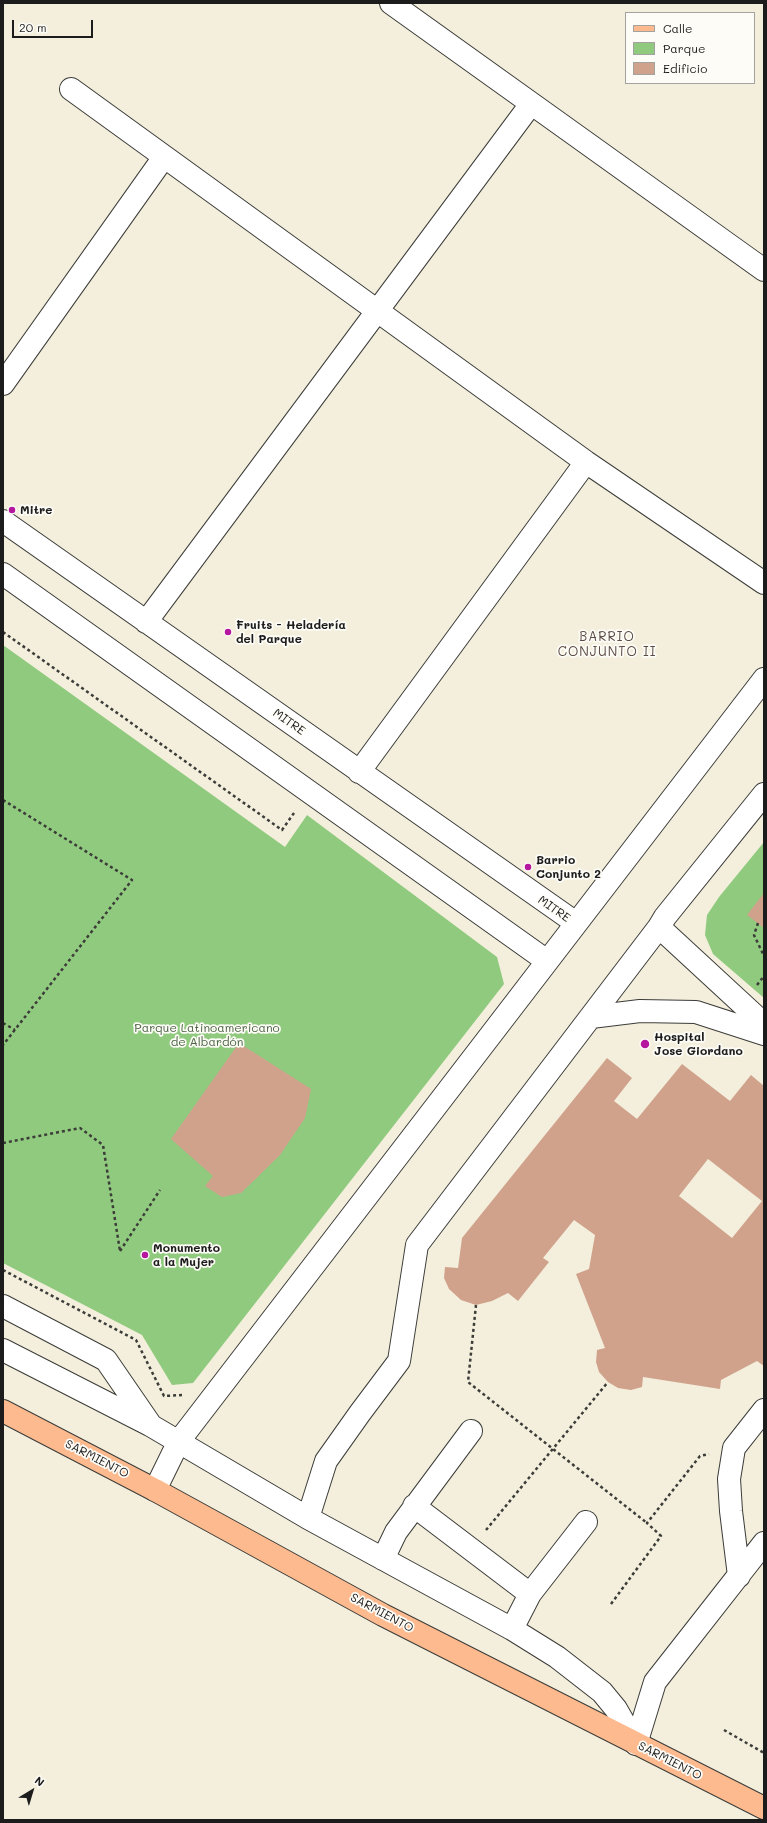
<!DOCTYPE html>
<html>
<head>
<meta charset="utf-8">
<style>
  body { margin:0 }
  #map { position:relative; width:767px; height:1823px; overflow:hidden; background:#f3efdc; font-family:Mali,sans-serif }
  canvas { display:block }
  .frame { position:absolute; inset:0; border:4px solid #1c1c1c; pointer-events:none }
  .legend { position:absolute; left:625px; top:12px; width:130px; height:72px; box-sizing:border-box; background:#fdfcf7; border:1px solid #a3a29f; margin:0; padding:5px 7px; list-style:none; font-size:12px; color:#1c1c1c }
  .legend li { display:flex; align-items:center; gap:8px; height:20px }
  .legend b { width:20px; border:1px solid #a3a29f }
  .north { position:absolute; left:12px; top:1771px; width:40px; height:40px; -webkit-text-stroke:3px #fdfcf7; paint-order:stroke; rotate:38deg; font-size:11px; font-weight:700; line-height:16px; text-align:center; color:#1c1c1c }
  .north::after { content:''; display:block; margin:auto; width:14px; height:18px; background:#1c1c1c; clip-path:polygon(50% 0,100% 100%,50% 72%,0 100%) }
  .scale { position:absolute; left:12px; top:20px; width:81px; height:18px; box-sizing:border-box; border:2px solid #1c1c1c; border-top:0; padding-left:5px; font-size:12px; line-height:14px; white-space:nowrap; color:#1c1c1c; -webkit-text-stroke:3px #fdfcf7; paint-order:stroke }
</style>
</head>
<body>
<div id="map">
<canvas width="767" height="1823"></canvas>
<div class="frame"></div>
<ul class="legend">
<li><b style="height:5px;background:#fcba8e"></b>Calle</li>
<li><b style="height:11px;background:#90ca7e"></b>Parque</li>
<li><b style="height:11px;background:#d0a28c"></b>Edificio</li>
</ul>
<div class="north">N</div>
<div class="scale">20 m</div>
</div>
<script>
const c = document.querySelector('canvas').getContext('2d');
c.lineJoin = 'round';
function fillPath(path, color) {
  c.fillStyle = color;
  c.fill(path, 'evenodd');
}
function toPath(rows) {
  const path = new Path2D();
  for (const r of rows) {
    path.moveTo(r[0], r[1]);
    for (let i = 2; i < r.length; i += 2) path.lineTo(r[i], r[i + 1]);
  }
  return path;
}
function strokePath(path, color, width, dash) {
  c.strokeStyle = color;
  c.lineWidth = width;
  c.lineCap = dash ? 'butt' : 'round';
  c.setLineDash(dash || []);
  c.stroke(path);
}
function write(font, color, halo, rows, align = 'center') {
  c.font = font + ' Mali,sans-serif';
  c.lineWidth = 3.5;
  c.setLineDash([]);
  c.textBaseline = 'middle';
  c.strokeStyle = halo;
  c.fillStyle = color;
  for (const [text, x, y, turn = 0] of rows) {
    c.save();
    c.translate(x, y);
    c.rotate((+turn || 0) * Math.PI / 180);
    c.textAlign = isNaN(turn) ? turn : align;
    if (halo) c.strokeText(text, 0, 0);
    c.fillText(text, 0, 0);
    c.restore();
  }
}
fillPath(toPath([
  [3,645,285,847,307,815,497,957,504,984,193,1383,172,1385,142,1335,3,1263],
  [764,842,764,998,713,954,705,935,707,915,719,897]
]), '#90ca7e');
fillPath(toPath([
  [764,893,764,928,747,915],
  [239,1043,311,1089,305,1118,280,1155,241,1193,222,1197,205,1186,213,1176,171,1139],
  [607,1058,632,1078,614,1101,637,1119,682,1064,730,1101,751,1075,764,1086,764,1366,757,1361,721,1380,720,1389,643,1377,642,1387,631,1390,618,1388,608,1382,599,1372,596,1362,597,1350,605,1348,576,1274,589,1269,595,1235,574,1220,543,1258,549,1262,518,1301,508,1293,492,1301,476,1305,461,1300,449,1289,444,1278,445,1267,458,1268,462,1238],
  [708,1159,762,1201,732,1238,679,1196]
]), '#d0a28c');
const minor = toPath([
  [391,3,764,270],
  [71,89,586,462,764,583],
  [3,384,164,157],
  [3,521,576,923],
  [3,574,547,961],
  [146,622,531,104],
  [359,772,586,462],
  [659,927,764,1024],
  [591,1017,640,1011,696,1012,764,1034],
  [3,1306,106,1360,150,1424],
  [3,1350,150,1425,308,1518,512,1629,557,1657,602,1692,616,1709,636,1744],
  [155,1490,179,1441,764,679],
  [414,1506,530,1594],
  [308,1518,326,1461,360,1413,399,1361,417,1245,659,927,665,917,764,794],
  [383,1559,396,1532,471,1431],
  [739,1576,731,1511,729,1479,734,1448,764,1410],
  [512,1629,530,1594,586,1522],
  [636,1744,655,1682,764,1543]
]);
const major = toPath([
  [3,1411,155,1490,383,1615,764,1808]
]);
strokePath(minor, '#3c3c39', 24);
strokePath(major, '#3c3c39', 24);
strokePath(toPath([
  [3,632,282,830,294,813],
  [3,800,132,880,3,1045],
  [758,923,754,935,764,956],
  [757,985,764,976],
  [3,1023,15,1030],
  [3,1143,80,1128,103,1145,120,1251],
  [120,1251,160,1190],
  [3,1270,136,1340,164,1396,182,1395],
  [476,1305,468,1382,647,1523],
  [486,1530,608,1382],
  [611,1604,661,1536,647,1523,700,1456,709,1454],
  [724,1730,764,1753]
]), '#3c3c39', 2.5, [3, 3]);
strokePath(minor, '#fff', 22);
strokePath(major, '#fcba8e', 22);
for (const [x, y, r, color] of [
  [12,510,4,"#b5179e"],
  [228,632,4,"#b5179e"],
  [528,867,4,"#b5179e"],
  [645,1044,5,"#b5179e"],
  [145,1255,4,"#b5179e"]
]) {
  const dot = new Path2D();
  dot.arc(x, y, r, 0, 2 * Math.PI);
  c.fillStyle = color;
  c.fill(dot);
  strokePath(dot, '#fdfcf7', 1.5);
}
write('bold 12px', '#1c1c1c', '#fdfcf7', [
  ["Mitre",20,510],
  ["Fruits - Heladería",236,625],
  ["del Parque",236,639],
  ["Barrio",536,860],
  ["Conjunto 2",536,874],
  ["Hospital",654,1037],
  ["Jose Giordano",654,1051],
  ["Monumento",153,1248],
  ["a la Mujer",153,1262]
], 'left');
write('12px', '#1c1c1c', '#fdfcf7', [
  ["MITRE",289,722,35],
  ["MITRE",554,909,35],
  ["SARMIENTO",97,1459,27],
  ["SARMIENTO",382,1613,28],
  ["SARMIENTO",670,1761,27]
]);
write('12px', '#4a6243', '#fdfcf7', [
  ["Parque Latinoamericano",207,1028],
  ["de Albardón",207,1042]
]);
c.letterSpacing = '1px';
write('13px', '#5b4b43', '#fdfcf7', [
  ["BARRIO",607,637],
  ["CONJUNTO II",607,652]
]);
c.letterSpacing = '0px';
</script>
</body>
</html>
